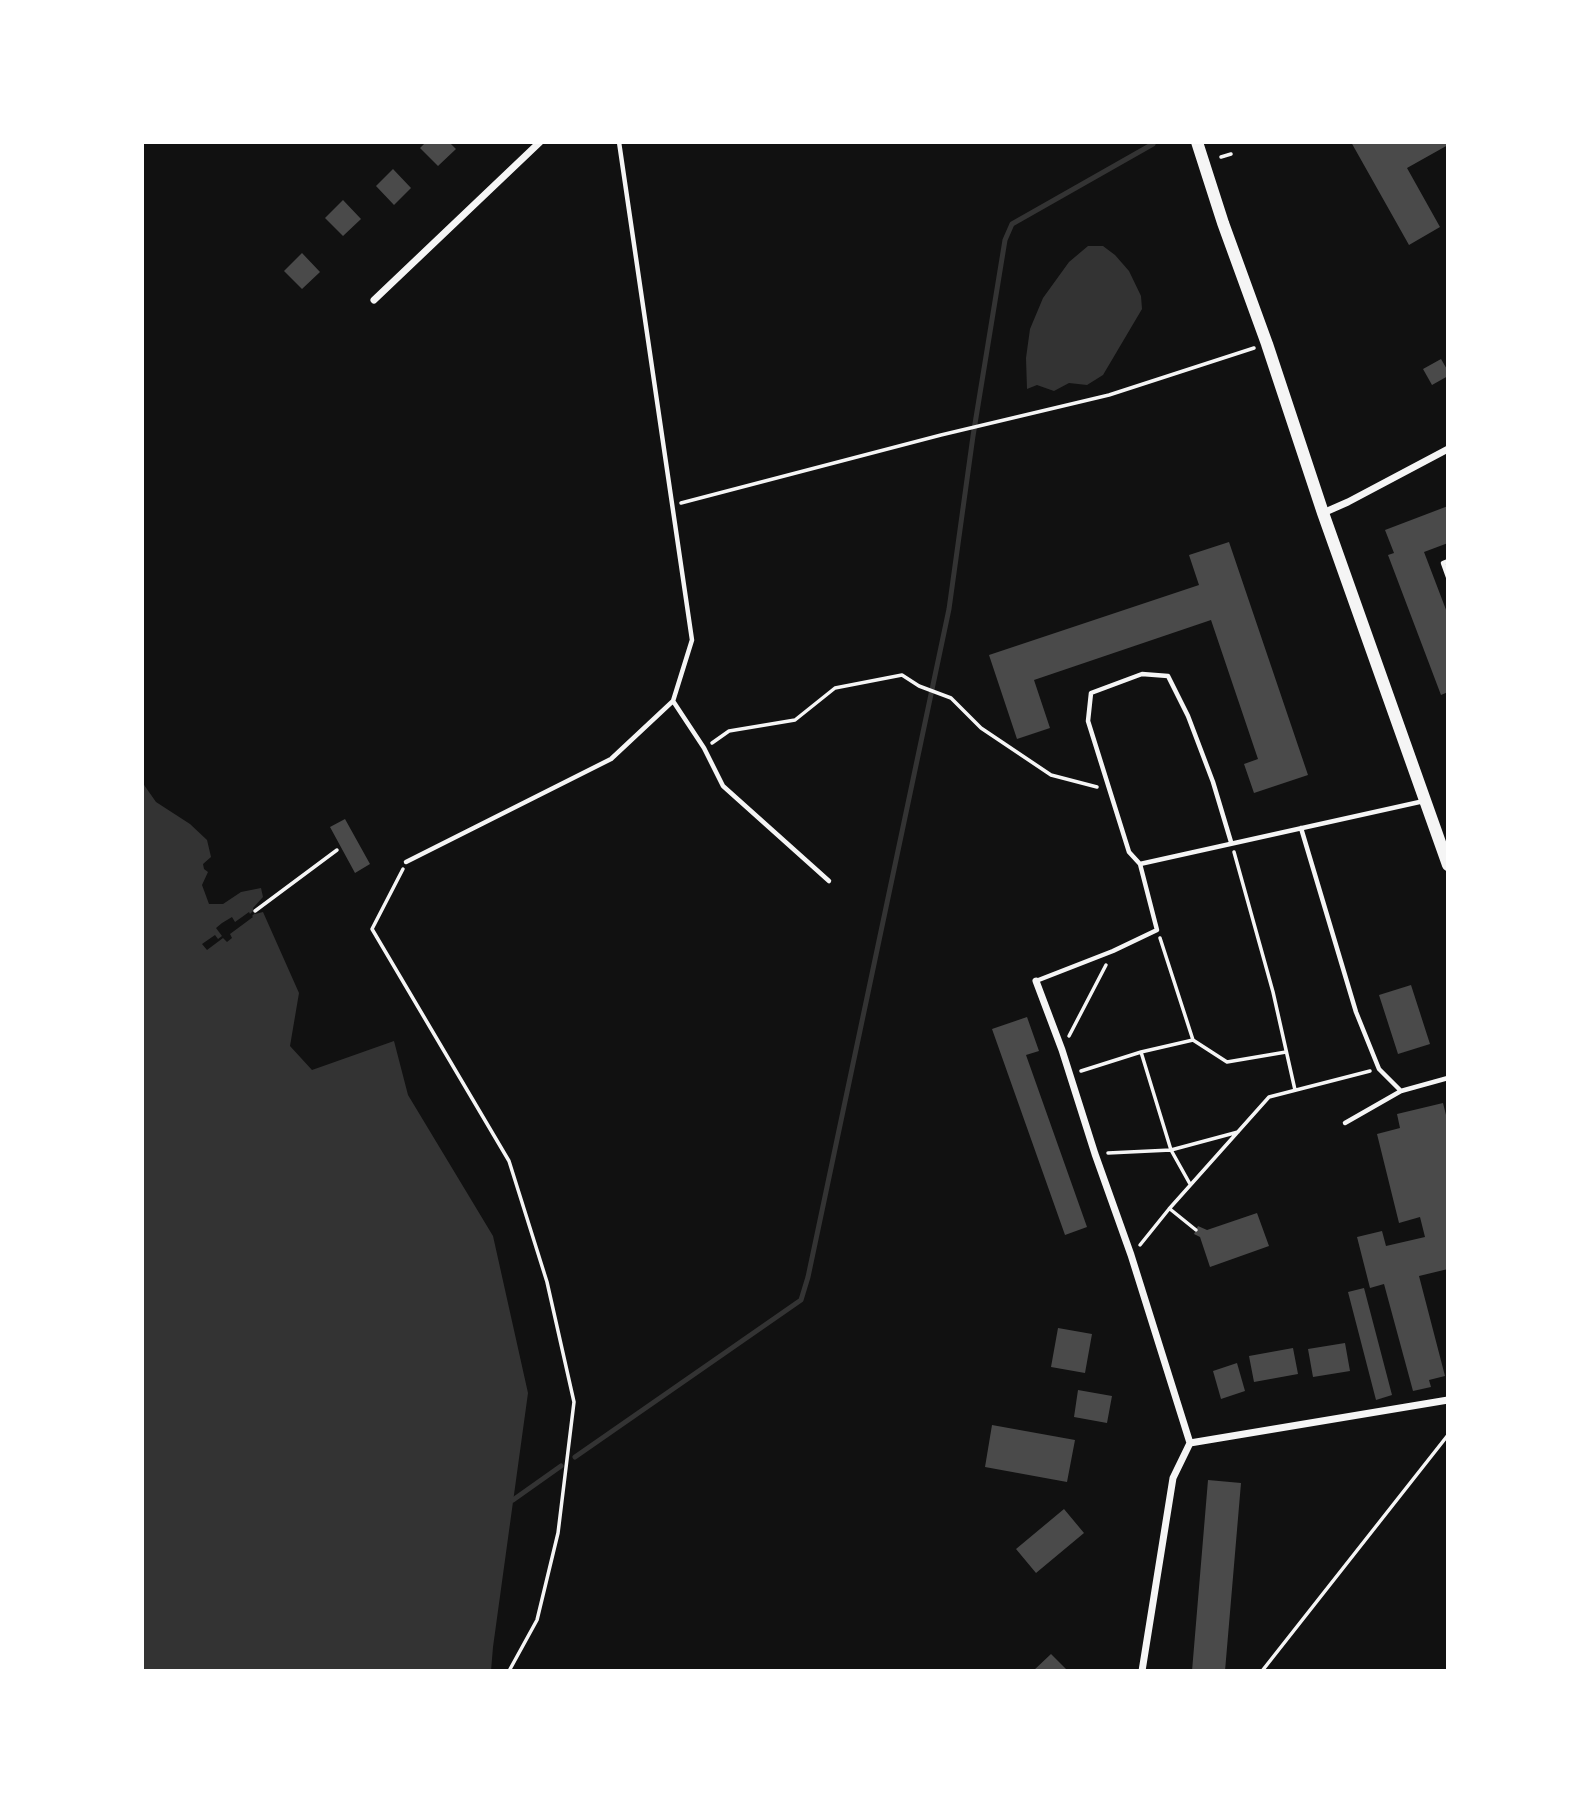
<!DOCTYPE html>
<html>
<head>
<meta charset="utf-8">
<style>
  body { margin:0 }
  #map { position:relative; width:1590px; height:1813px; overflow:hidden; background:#111; font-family:"Source Serif 4",serif }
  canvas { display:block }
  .frame { position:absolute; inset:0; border:144px solid #fff; pointer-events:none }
</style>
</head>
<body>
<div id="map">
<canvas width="1590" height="1813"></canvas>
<div class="frame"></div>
</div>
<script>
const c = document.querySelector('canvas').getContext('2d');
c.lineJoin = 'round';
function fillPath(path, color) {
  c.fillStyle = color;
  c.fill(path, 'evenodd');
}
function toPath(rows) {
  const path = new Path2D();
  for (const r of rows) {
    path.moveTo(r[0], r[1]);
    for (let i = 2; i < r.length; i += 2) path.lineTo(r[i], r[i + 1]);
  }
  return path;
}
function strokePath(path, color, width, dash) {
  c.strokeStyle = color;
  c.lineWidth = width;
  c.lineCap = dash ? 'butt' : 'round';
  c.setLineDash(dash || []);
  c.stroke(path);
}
fillPath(toPath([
  [1088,246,1103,246,1115,255,1129,271,1141,296,1142,309,1103,375,1087,385,1069,383,1054,391,1037,385,1027,389,1026,358,1030,329,1043,298,1069,262],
  [142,782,156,802,190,824,207,840,211,857,203,864,204,869,208,872,202,885,209,904,223,904,241,892,261,888,263,897,253,908,255,914,263,912,299,993,290,1046,312,1070,394,1041,408,1095,493,1236,528,1393,493,1647,491,1671,142,1671]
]), '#333');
fillPath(toPath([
  [254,910,256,912,252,916,253,917,230,934,232,938,227,942,223,938,207,950,202,944,215,935,218,939,222,936,216,928,222,923,232,917,235,922,249,912,250,914]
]), '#111');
strokePath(toPath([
  [575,1457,801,1300,808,1277,949,609,973,436,1005,240,1012,224,1153,144],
  [513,1500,561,1466]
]), '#333', 5);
fillPath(toPath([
  [426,142,449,142,456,149,438,166,420,148],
  [1351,142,1448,142,1448,145,1407,168,1440,227,1409,245],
  [393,169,411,188,394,205,376,186],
  [343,200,361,219,343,236,325,218],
  [302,253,320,272,302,289,284,271],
  [1441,359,1448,371,1448,376,1432,385,1423,369],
  [1448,506,1448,543,1424,552,1448,615,1448,692,1441,695,1388,555,1394,553,1385,530],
  [1229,542,1308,775,1254,793,1244,764,1258,759,1211,620,1034,680,1050,728,1017,739,989,655,1199,585,1189,555],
  [345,819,370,864,355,873,330,827],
  [1411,985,1430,1044,1398,1054,1379,995],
  [1027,1017,1039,1051,1026,1055,1087,1227,1065,1235,992,1029],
  [1443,1103,1448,1123,1448,1269,1419,1276,1445,1376,1429,1380,1431,1387,1413,1391,1384,1284,1370,1288,1357,1237,1382,1231,1386,1246,1425,1237,1420,1217,1399,1223,1377,1134,1400,1128,1397,1114],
  [1257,1213,1269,1246,1210,1267,1200,1237,1194,1234,1198,1226,1207,1230],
  [1364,1288,1392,1395,1376,1400,1348,1292],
  [1058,1328,1092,1334,1085,1373,1051,1367],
  [1345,1343,1350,1371,1313,1377,1308,1349],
  [1293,1348,1298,1374,1254,1382,1249,1356],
  [1237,1363,1245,1391,1221,1399,1213,1371],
  [1078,1390,1112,1396,1107,1423,1074,1417],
  [992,1425,1075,1440,1067,1482,985,1467],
  [1208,1480,1241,1483,1225,1671,1192,1671],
  [1064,1509,1084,1533,1036,1573,1016,1549],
  [1051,1654,1068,1671,1033,1671]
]), '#4a4a4a');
strokePath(toPath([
  [1221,157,1231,154],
  [681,503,941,435,1109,395,1254,348],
  [712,743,729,731,795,720,835,688,902,675,919,686,951,698,981,728,1051,775,1097,787],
  [1234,852,1273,992,1295,1090],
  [403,869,372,929,509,1161,547,1282,574,1402,558,1533,537,1620,509,1671],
  [255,911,337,850],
  [1069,1036,1106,965],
  [1193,1040,1227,1062,1286,1052],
  [1141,1052,1171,1150,1190,1184],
  [1081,1071,1141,1052,1193,1040,1160,938],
  [1108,1153,1171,1150,1238,1132],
  [1170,1209,1196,1230],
  [1140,1245,1169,1209,1269,1097,1370,1071],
  [1262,1671,1448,1435]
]), '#f5f5f5', 3.5);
strokePath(toPath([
  [1448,561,1443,563,1448,577],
  [673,701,704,748,723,786,829,881],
  [1301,828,1356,1012,1379,1069,1401,1091],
  [406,862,611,759,673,701,692,640,619,142],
  [1140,864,1129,852,1088,721,1091,693,1142,674,1168,676,1188,716,1213,782,1231,842],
  [1036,981,1113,951,1157,930,1140,864,1424,801],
  [1345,1123,1401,1091,1448,1078]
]), '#f5f5f5', 4.5);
strokePath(toPath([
  [374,300,540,142],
  [1323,513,1348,502,1448,449],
  [1036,981,1062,1050,1095,1154,1131,1255,1190,1443,1173,1478,1142,1671],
  [1190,1443,1448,1400]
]), '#f5f5f5', 7);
strokePath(toPath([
  [1197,142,1223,223,1267,344,1323,513,1448,865]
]), '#f5f5f5', 12);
</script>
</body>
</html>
